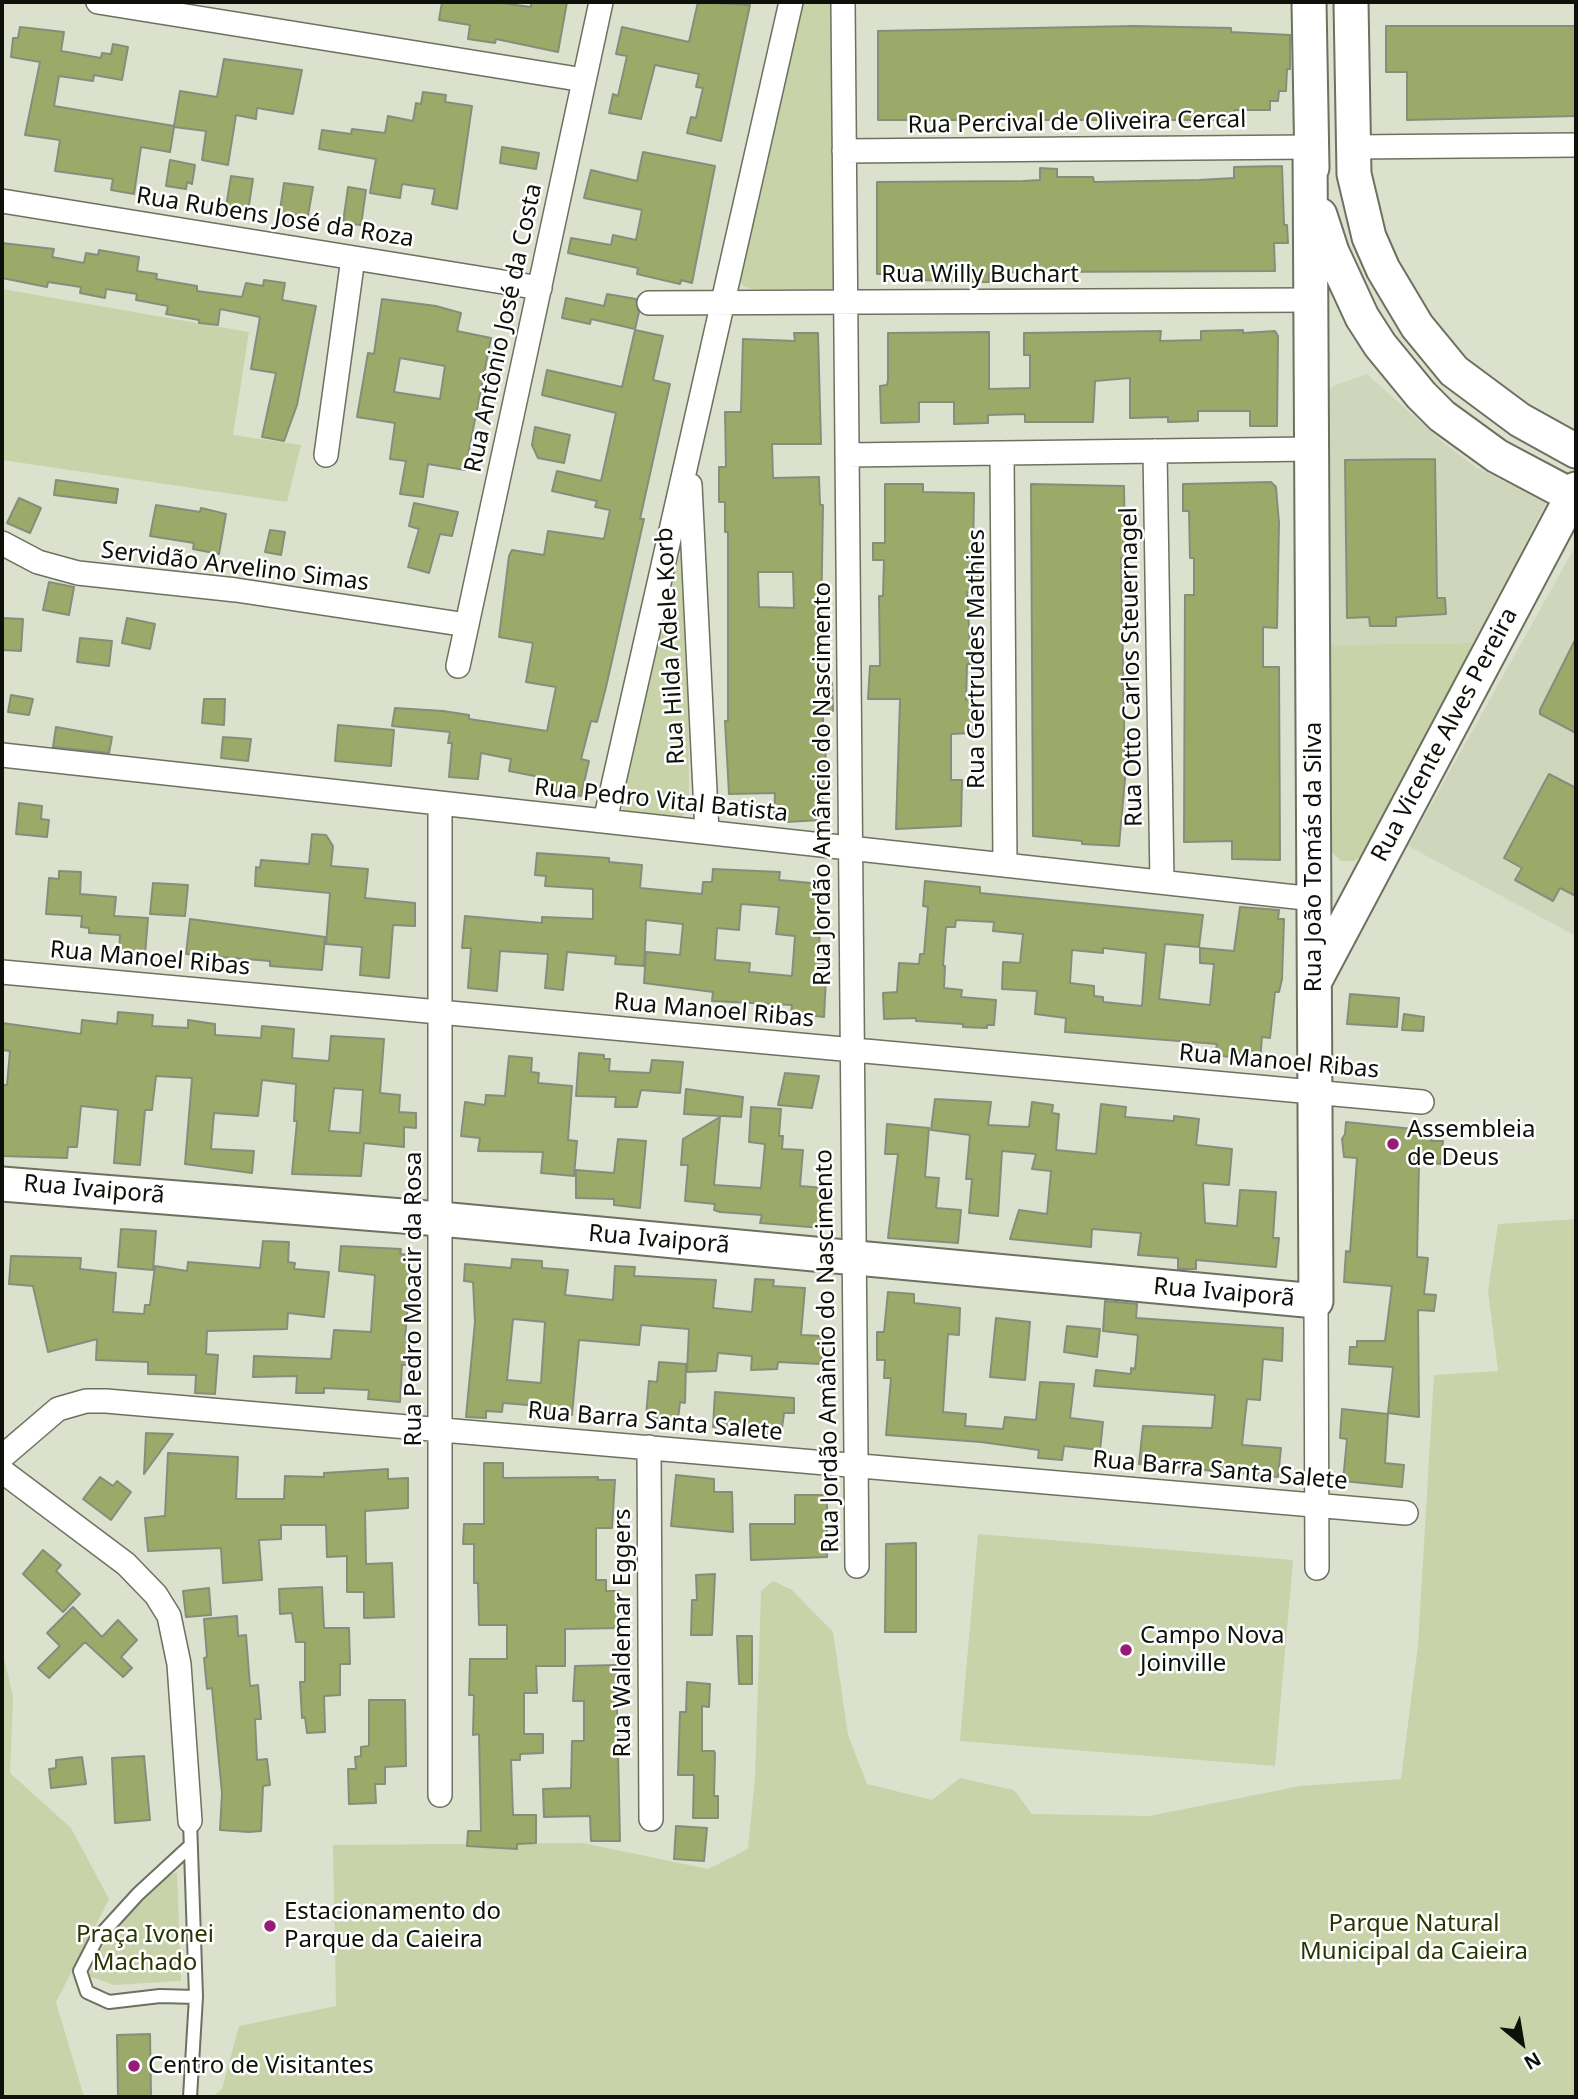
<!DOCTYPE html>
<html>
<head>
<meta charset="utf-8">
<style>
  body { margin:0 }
  #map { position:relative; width:1578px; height:2099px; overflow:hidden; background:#dce1ce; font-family:"Noto Sans",sans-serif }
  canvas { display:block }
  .frame { position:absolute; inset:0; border:4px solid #0e1009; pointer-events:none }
  .north { position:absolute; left:1487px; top:2008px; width:70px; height:70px; -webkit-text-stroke:5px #fff; paint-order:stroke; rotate:150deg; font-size:19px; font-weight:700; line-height:28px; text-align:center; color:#0e1009 }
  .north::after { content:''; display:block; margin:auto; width:24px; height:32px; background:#0e1009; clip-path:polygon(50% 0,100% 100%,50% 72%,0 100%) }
</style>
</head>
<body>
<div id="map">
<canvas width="1578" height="2099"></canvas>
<div class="frame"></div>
<div class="north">N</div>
</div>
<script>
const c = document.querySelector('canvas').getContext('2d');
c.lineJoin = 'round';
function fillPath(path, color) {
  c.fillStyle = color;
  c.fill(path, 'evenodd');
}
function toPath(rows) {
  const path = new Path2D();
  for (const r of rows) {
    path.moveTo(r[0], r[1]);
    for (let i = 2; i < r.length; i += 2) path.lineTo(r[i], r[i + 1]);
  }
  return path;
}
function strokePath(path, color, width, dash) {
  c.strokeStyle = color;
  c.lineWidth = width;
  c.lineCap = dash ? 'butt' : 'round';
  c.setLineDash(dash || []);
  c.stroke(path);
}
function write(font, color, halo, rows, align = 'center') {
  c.font = font + ' "Noto Sans",sans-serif';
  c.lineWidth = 5;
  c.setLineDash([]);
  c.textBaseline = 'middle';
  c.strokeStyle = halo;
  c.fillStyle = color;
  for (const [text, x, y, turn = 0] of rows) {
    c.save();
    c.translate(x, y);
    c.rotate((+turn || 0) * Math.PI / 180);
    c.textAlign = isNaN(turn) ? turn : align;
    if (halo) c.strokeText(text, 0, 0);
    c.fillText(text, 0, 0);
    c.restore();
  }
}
fillPath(toPath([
  [1367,374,1445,444,1476,467,1546,503,1474,643,1329,645,1326,394,1333,386],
  [1576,545,1576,936,1408,846]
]), '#cfd6bc');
fillPath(toPath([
  [798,2,838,2,837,285,829,290,752,289,743,286,739,277],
  [2,289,249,332,233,435,301,445,287,502,2,460],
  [684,553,688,557,689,810,677,820,634,817,624,811,618,801,679,556],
  [1474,643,1363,855,1354,861,1341,861,1332,852,1330,839,1329,645],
  [1576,1219,1576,2097,212,2097,222,2089,239,2026,336,2006,333,1845,583,1843,708,1869,748,1849,755,1778,761,1591,773,1581,792,1590,833,1632,848,1735,867,1784,932,1800,960,1778,1014,1790,1032,1814,1149,1816,1300,1786,1401,1779,1418,1645,1434,1375,1498,1371,1488,1291,1498,1224],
  [978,1534,1293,1560,1275,1766,960,1741],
  [3,1655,13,1696,10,1773,71,1828,109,1899,56,2002,84,2097,2,2097],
  [177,1872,181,1981,114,1985,89,1976,97,1955,134,1905,160,1880]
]), '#c8d3a9');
const building = toPath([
  [442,2,493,2,531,7,531,2,567,2,558,52,496,39,495,43,468,39,470,25,439,20,442,2],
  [698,2,750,5,721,141,687,133,691,117,696,118,703,88,696,87,699,74,655,65,641,119,609,113,613,94,618,96,627,56,616,54,622,27,689,42,698,2],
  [1134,26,1231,28,1231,32,1290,35,1290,69,1287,69,1286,91,1279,91,1278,101,1270,101,1270,110,1234,110,1234,118,1225,120,878,120,878,31,1134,26],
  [1386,26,1576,26,1576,116,1407,120,1407,72,1386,72,1386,26],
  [20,27,64,32,61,51,101,58,102,53,111,54,113,44,128,47,122,80,94,75,93,81,59,76,54,106,174,126,180,91,217,97,224,59,302,70,293,114,257,108,256,119,236,115,228,165,202,160,206,131,174,127,170,152,141,147,134,194,111,190,113,179,55,171,60,140,25,135,40,62,11,57,13,38,18,38,20,27],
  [423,92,446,95,445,102,472,106,457,209,432,204,435,189,402,184,400,198,370,193,376,159,319,149,322,130,351,134,352,129,385,133,388,116,413,121,416,103,421,104,423,92],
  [502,147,539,153,536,169,500,163,502,147],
  [643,152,715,166,692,283,681,280,680,284,637,274,638,268,568,253,571,238,611,245,613,235,636,240,642,210,584,198,591,170,637,181,643,152],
  [170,160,195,165,192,184,187,182,186,189,166,186,170,160],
  [1282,166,1284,225,1287,225,1288,243,1274,243,1275,271,1024,272,989,273,989,282,959,282,924,280,924,273,877,274,877,182,1023,181,1040,180,1040,168,1057,169,1057,177,1093,177,1094,182,1199,180,1234,178,1234,167,1282,166],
  [231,176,253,179,248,211,226,207,231,176],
  [284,183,313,187,307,221,279,217,284,183],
  [348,187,366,190,361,225,343,223,348,187],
  [2,243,54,249,52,257,84,263,86,253,98,255,99,250,139,257,137,271,157,274,156,279,197,286,197,291,242,297,246,283,263,286,264,280,285,283,282,300,316,306,297,405,284,441,262,437,276,373,251,369,260,317,220,309,218,325,199,323,199,320,166,314,168,306,136,300,137,294,106,289,105,298,80,293,81,287,48,282,47,287,2,278,2,243],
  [607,294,636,299,639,312,635,329,591,319,590,324,562,318,566,298,604,306,607,294],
  [382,299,436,306,461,313,457,331,491,338,465,470,428,464,423,497,400,494,406,461,390,459,395,423,357,417,368,353,374,354,382,299],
  [400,358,445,366,440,399,394,392,400,358],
  [635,330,663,336,653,380,670,384,640,519,644,519,606,687,597,722,591,721,581,759,589,761,581,796,542,789,545,778,509,771,511,759,481,753,478,779,449,777,452,743,448,743,450,732,392,726,395,708,443,711,469,715,469,719,547,731,556,687,526,682,533,643,499,637,509,556,512,550,544,555,548,531,604,539,610,510,595,507,597,501,552,491,557,471,601,481,616,413,542,395,547,370,622,387,635,330],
  [1243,330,1243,333,1275,331,1278,336,1277,426,1250,426,1250,411,1198,411,1198,421,1168,422,1168,417,1130,418,1130,378,1095,381,1093,422,1025,422,1025,414,988,415,988,423,954,424,954,402,919,402,919,422,881,423,880,386,887,385,888,380,888,333,989,332,989,389,1030,388,1030,355,1024,355,1024,333,1161,331,1160,341,1201,340,1201,331,1243,330],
  [794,333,818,333,821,444,772,444,773,478,819,477,820,505,823,505,820,683,832,682,833,711,823,712,823,749,826,749,821,820,786,822,786,817,774,818,775,793,729,794,725,721,728,721,728,532,725,532,725,502,719,502,719,467,726,467,725,412,741,412,743,339,795,341,794,333],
  [758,572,793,572,794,608,759,607,758,572],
  [535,427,570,435,564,463,538,458,532,445,535,427],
  [1435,459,1437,598,1445,598,1446,614,1396,617,1396,626,1370,626,1369,617,1347,618,1345,460,1435,459],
  [56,480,118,489,116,503,54,495,56,480],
  [1271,482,1276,487,1279,523,1277,628,1263,627,1263,667,1279,667,1280,860,1232,859,1232,841,1184,842,1185,595,1194,595,1194,558,1190,558,1189,511,1183,511,1183,484,1271,482],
  [885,484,923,484,923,492,974,493,973,560,978,560,978,592,967,592,971,664,967,664,966,700,973,701,973,733,951,734,951,780,962,780,961,826,896,829,900,699,868,699,870,666,880,666,879,596,883,596,884,560,873,560,873,543,885,543,885,484],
  [1031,484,1124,486,1125,558,1121,558,1125,779,1119,846,1082,844,1082,841,1033,836,1031,484],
  [19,498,41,508,30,533,7,523,19,498],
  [414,503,458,512,452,536,440,534,429,573,408,567,419,529,409,526,414,503],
  [156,505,200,512,201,508,226,514,219,554,193,549,194,543,150,536,156,505],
  [270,530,285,532,281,555,265,552,270,530],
  [49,582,74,587,69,615,43,610,49,582],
  [2,618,23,619,21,651,2,650,2,618],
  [127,618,155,624,150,649,122,643,127,618],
  [80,638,112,641,109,666,77,662,80,638],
  [1576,638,1576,733,1540,714,1540,710,1576,638],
  [11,695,33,699,29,715,8,712,11,695],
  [204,699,225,699,224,725,202,723,204,699],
  [338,725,394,730,391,766,335,761,338,725],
  [56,727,112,737,109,753,53,747,56,727],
  [223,737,251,739,248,761,221,758,223,737],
  [1549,774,1576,788,1576,896,1560,888,1553,901,1515,880,1522,868,1504,858,1549,774],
  [19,803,42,806,41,819,49,820,47,837,16,834,19,803],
  [312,834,326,835,333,846,331,866,368,869,365,898,415,903,415,926,393,925,389,978,360,975,362,947,326,944,330,893,255,886,256,867,260,868,261,860,309,864,312,834],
  [537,853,609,858,609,862,642,865,640,888,702,894,703,882,712,882,713,869,780,872,779,880,822,884,819,949,825,949,822,977,826,978,824,1017,791,1013,792,1005,712,1001,713,992,644,983,646,952,680,955,683,924,646,920,644,966,615,964,616,956,567,952,563,990,545,988,548,954,500,951,497,991,468,988,471,948,462,948,465,916,542,923,542,917,593,919,593,889,545,886,546,876,535,875,537,853],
  [741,904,779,907,776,934,795,936,792,976,749,972,750,963,715,960,717,928,739,930,741,904],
  [59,871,81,872,80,894,116,897,114,916,148,918,145,955,119,953,120,935,89,933,89,928,81,927,82,916,46,914,49,878,59,879,59,871],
  [925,881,980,887,980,893,1203,915,1199,947,1165,944,1159,999,1210,1005,1214,964,1200,963,1200,948,1234,951,1240,907,1279,910,1278,919,1284,919,1282,979,1279,992,1275,992,1270,1038,1262,1037,1260,1061,1223,1056,1215,1053,1217,1044,1065,1032,1066,1018,1035,1014,1037,991,1002,989,1003,962,1020,963,1023,934,993,931,994,922,956,920,955,927,946,927,943,966,945,966,944,988,962,990,961,997,996,1000,994,1025,987,1025,987,1028,963,1027,963,1024,916,1021,916,1018,884,1019,883,993,897,992,899,963,919,964,920,954,924,954,928,907,923,906,925,881],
  [1103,948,1146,953,1142,1006,1103,1002,1103,997,1094,996,1094,986,1070,983,1072,950,1103,953,1103,948],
  [153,883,188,885,185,916,150,914,153,883],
  [190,919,325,937,322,970,270,966,270,961,186,954,190,919],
  [1350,994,1399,998,1397,1027,1347,1024,1350,994],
  [118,1012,153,1015,152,1026,188,1028,188,1020,215,1024,215,1035,261,1038,262,1026,294,1029,292,1058,329,1061,331,1036,384,1039,380,1093,400,1095,399,1112,416,1113,416,1128,404,1127,404,1147,364,1143,361,1176,292,1174,297,1121,294,1121,296,1084,262,1080,258,1116,214,1113,211,1149,254,1151,252,1173,185,1164,192,1078,156,1076,152,1110,145,1110,140,1165,114,1163,118,1110,81,1106,77,1147,68,1147,67,1158,2,1156,2,1085,7,1085,10,1051,2,1050,2,1023,81,1034,82,1020,117,1024,118,1012],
  [334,1088,363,1090,360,1133,329,1131,334,1088],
  [1404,1014,1424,1017,1423,1031,1402,1030,1404,1014],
  [579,1053,604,1055,604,1059,610,1059,609,1071,650,1073,652,1060,683,1062,680,1093,641,1090,637,1107,615,1107,616,1097,576,1096,579,1053],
  [509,1056,532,1058,531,1072,539,1073,538,1083,572,1086,568,1140,577,1141,574,1176,541,1173,543,1152,478,1151,480,1138,461,1136,465,1102,485,1105,486,1095,505,1096,509,1056],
  [785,1073,819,1076,812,1108,778,1105,785,1073],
  [686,1089,743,1097,741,1117,684,1114,686,1089],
  [935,1099,991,1102,988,1125,1029,1127,1032,1102,1053,1105,1052,1113,1059,1114,1056,1150,1096,1154,1101,1104,1126,1107,1125,1117,1174,1121,1174,1116,1199,1119,1196,1145,1232,1149,1229,1185,1203,1183,1205,1223,1237,1226,1240,1190,1276,1192,1273,1238,1279,1238,1276,1267,1196,1260,1196,1269,1178,1269,1178,1258,1138,1255,1141,1233,1092,1229,1091,1247,1010,1239,1019,1210,1047,1214,1051,1171,1032,1169,1036,1154,1002,1151,998,1216,969,1213,972,1179,966,1179,970,1135,931,1130,935,1099],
  [751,1107,781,1109,779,1136,783,1136,782,1149,803,1150,800,1186,825,1188,822,1228,760,1223,762,1215,720,1212,714,1210,715,1204,685,1201,688,1165,681,1165,683,1139,720,1117,714,1185,761,1188,765,1144,749,1142,751,1107],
  [1346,1122,1432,1131,1431,1141,1443,1141,1441,1164,1419,1162,1417,1257,1428,1258,1424,1294,1436,1295,1434,1311,1418,1310,1419,1417,1388,1413,1393,1367,1349,1364,1350,1347,1357,1347,1357,1341,1385,1341,1392,1286,1344,1282,1346,1251,1350,1252,1357,1158,1344,1157,1342,1139,1345,1134,1346,1122],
  [887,1124,929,1128,925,1177,939,1178,936,1208,961,1210,958,1243,888,1238,898,1154,885,1154,887,1124],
  [618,1139,646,1141,640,1208,614,1205,614,1199,576,1198,576,1170,614,1173,618,1139],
  [121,1229,156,1231,153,1270,118,1267,121,1229],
  [263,1241,289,1242,288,1262,295,1263,294,1269,329,1272,324,1317,288,1313,287,1329,207,1331,206,1354,218,1355,215,1394,195,1393,196,1375,148,1374,148,1362,96,1360,97,1339,48,1352,33,1286,9,1284,11,1256,81,1258,80,1269,116,1273,113,1312,144,1314,145,1305,150,1305,155,1266,187,1271,188,1262,260,1268,263,1241],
  [341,1246,401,1249,400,1254,412,1255,405,1338,408,1338,406,1365,402,1365,400,1402,368,1399,369,1390,324,1388,324,1393,296,1393,297,1376,253,1377,254,1356,331,1359,334,1330,371,1332,375,1275,339,1271,341,1246],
  [512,1259,542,1261,542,1268,568,1270,565,1295,613,1300,615,1266,635,1267,634,1276,716,1280,713,1308,752,1312,755,1279,774,1280,773,1286,805,1288,801,1335,823,1336,821,1364,778,1362,777,1369,751,1370,752,1356,718,1353,716,1371,687,1372,689,1329,641,1325,639,1345,579,1340,572,1415,539,1412,540,1406,503,1403,502,1412,486,1411,486,1418,466,1417,475,1322,473,1282,464,1281,465,1264,511,1268,512,1259],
  [513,1319,545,1322,541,1383,507,1380,513,1319],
  [888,1292,914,1294,914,1303,960,1308,959,1335,948,1334,943,1412,966,1414,965,1426,1003,1429,1005,1417,1036,1420,1040,1382,1074,1384,1070,1418,1103,1422,1100,1450,1064,1446,1062,1460,1038,1458,1039,1450,981,1442,886,1435,891,1378,884,1378,885,1360,877,1360,877,1332,884,1332,888,1292],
  [1105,1301,1137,1304,1136,1318,1283,1328,1282,1361,1263,1359,1260,1400,1247,1399,1242,1445,1281,1448,1278,1477,1139,1464,1143,1426,1212,1428,1215,1395,1094,1386,1096,1370,1131,1374,1131,1368,1135,1369,1138,1335,1103,1331,1105,1301],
  [996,1318,1030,1322,1025,1380,990,1377,996,1318],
  [1067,1326,1100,1329,1097,1357,1064,1352,1067,1326],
  [659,1362,686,1364,685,1403,680,1402,678,1420,646,1417,649,1381,657,1382,659,1362],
  [715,1392,794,1398,794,1413,784,1413,781,1436,713,1427,715,1392],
  [1342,1409,1388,1414,1385,1463,1404,1465,1402,1487,1343,1481,1347,1439,1340,1438,1342,1409],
  [146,1433,173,1434,144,1474,146,1433],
  [168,1453,238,1457,236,1499,284,1499,285,1476,324,1477,324,1473,388,1469,388,1479,408,1478,408,1508,365,1511,366,1564,392,1563,394,1617,364,1618,364,1592,347,1592,347,1556,327,1557,326,1525,281,1525,281,1539,259,1540,262,1580,223,1583,221,1548,148,1551,145,1518,165,1516,168,1453],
  [484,1463,503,1463,503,1478,598,1477,598,1480,615,1480,612,1528,596,1528,596,1580,606,1580,606,1591,620,1591,621,1628,565,1629,565,1666,536,1666,537,1693,524,1693,524,1734,543,1734,543,1753,520,1754,520,1760,511,1760,513,1815,536,1815,536,1843,517,1844,517,1849,467,1846,468,1831,481,1831,479,1734,473,1735,474,1695,469,1695,470,1659,507,1659,507,1625,479,1625,478,1583,474,1583,474,1544,463,1544,464,1524,484,1524,484,1463],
  [676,1475,714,1479,714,1492,732,1492,733,1532,671,1526,676,1475],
  [100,1477,113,1486,117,1481,131,1492,111,1520,83,1499,100,1477],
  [795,1495,827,1495,827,1557,751,1560,750,1524,795,1524,795,1495],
  [916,1543,916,1632,885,1632,886,1544,916,1543],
  [43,1550,61,1565,56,1571,80,1594,63,1612,23,1574,43,1550],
  [715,1574,712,1635,691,1635,692,1600,697,1600,696,1575,715,1574],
  [322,1587,324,1628,349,1628,350,1664,340,1664,340,1695,324,1696,325,1732,307,1733,305,1717,302,1718,300,1682,305,1682,305,1642,296,1642,292,1613,280,1614,279,1589,322,1587],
  [209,1588,211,1615,186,1617,183,1591,209,1588],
  [73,1607,102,1637,118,1620,137,1640,121,1657,132,1668,123,1677,85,1642,49,1678,38,1668,60,1646,47,1633,73,1607],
  [237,1616,238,1636,246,1635,250,1686,258,1685,261,1719,255,1719,257,1760,267,1759,270,1785,263,1786,261,1831,249,1832,220,1830,222,1793,212,1688,207,1689,204,1658,207,1657,204,1619,237,1616],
  [737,1636,752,1636,752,1684,739,1684,737,1636],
  [616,1665,620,1841,591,1841,590,1816,544,1817,543,1789,571,1788,572,1741,584,1741,584,1701,573,1701,575,1666,616,1665],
  [687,1682,710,1684,709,1707,702,1706,702,1751,714,1751,715,1753,714,1796,718,1796,718,1818,693,1818,694,1775,678,1775,680,1712,686,1712,687,1682],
  [369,1700,405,1700,406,1766,385,1767,385,1784,375,1784,376,1803,349,1804,348,1769,356,1769,355,1757,361,1756,361,1747,369,1746,369,1700],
  [144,1756,150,1820,115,1823,112,1758,144,1756],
  [82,1757,86,1784,51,1788,49,1769,56,1768,56,1760,82,1757],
  [676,1826,707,1828,704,1861,674,1859,676,1826],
  [150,2034,151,2097,118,2097,117,2035,150,2034]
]);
fillPath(building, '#9baa68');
strokePath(building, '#888d7b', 2);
const lane = toPath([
  [190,1821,196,1997,190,2097],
  [189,1847,138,1894,96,1940,80,1971,87,1992,109,2002,160,1996,196,1997]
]);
const street = toPath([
  [98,2,584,80],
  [843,2,857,1566],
  [1351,147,1576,145],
  [844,151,1310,147],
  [2,201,540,288],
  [649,303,1311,300],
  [1155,451,1162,882],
  [1002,453,1005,865],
  [326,455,353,258],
  [847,455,1312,449],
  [690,485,707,832],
  [2,543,38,562,78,573,236,590,467,625],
  [458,666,601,2],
  [2,755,1314,899],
  [440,803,440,1795],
  [605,821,791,2],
  [2,972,1422,1102],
  [1316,1301,1317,1568],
  [649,1447,651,1819],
  [2,1457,58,1409,86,1401,106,1401,1406,1513],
  [2,1471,126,1564,156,1595,169,1616,179,1664,190,1821]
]);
const secondary = toPath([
  [1309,2,1312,168],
  [1351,2,1354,174,1369,237,1383,269,1417,326,1454,371,1520,420,1576,451],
  [1320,215,1332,252,1362,317,1380,345,1421,395,1442,416,1497,456,1576,498],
  [1317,977,1576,489],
  [2,1184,440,1219,1316,1301,1310,147]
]);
strokePath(lane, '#6d7160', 16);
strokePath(street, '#6d7160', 26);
strokePath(secondary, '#6d7160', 37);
strokePath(lane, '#fff', 12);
strokePath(street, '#fff', 23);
strokePath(secondary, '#fff', 33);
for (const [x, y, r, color] of [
  [1393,1144,7,"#961c77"],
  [1126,1650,7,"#961c77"],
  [270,1926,7,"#961c77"],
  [134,2066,7,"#961c77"]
]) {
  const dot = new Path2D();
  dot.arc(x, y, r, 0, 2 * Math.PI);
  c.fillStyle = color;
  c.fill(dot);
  strokePath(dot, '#fff', 2.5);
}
write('24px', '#0e1009', '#fff', [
  ["Rua Percival de Oliveira Cercal",1077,123,-1],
  ["Rua Rubens José da Roza",275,218,9],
  ["Rua Willy Buchart",980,275],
  ["Rua Antônio José da Costa",504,328,-78],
  ["Servidão Arvelino Simas",235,567,7],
  ["Rua Hilda Adele Korb",671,646,-93],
  ["Rua Gertrudes Mathies",977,659,-90],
  ["Rua Otto Carlos Steuernagel",1132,667,-91],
  ["Rua Vicente Alves Pereira",1445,735,-62],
  ["Rua Jordão Amâncio do Nascimento",823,784,-90],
  ["Rua Pedro Vital Batista",661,801,6],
  ["Rua João Tomás da Silva",1314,857,-90],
  ["Rua Manoel Ribas",150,959,5],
  ["Rua Manoel Ribas",714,1011,5],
  ["Rua Manoel Ribas",1279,1062,5],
  ["Rua Ivaiporã",94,1190,5],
  ["Rua Ivaiporã",659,1240,5],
  ["Rua Ivaiporã",1224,1293,5],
  ["Rua Pedro Moacir da Rosa",414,1299,-90],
  ["Rua Jordão Amâncio do Nascimento",828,1351,-91],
  ["Rua Barra Santa Salete",655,1422,5],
  ["Rua Barra Santa Salete",1220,1471,5],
  ["Rua Waldemar Eggers",623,1633,-90]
]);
write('24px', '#0e1009', '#fff', [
  ["Assembleia",1407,1130],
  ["de Deus",1407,1158],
  ["Campo Nova",1140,1636],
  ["Joinville",1140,1664],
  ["Estacionamento do",284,1912],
  ["Parque da Caieira",284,1940],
  ["Centro de Visitantes",148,2066]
], 'left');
write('24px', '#2b3400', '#fff', [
  ["Parque Natural",1414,1924],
  ["Municipal da Caieira",1414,1952],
  ["Praça Ivonei",145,1935],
  ["Machado",145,1963]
]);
</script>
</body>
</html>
